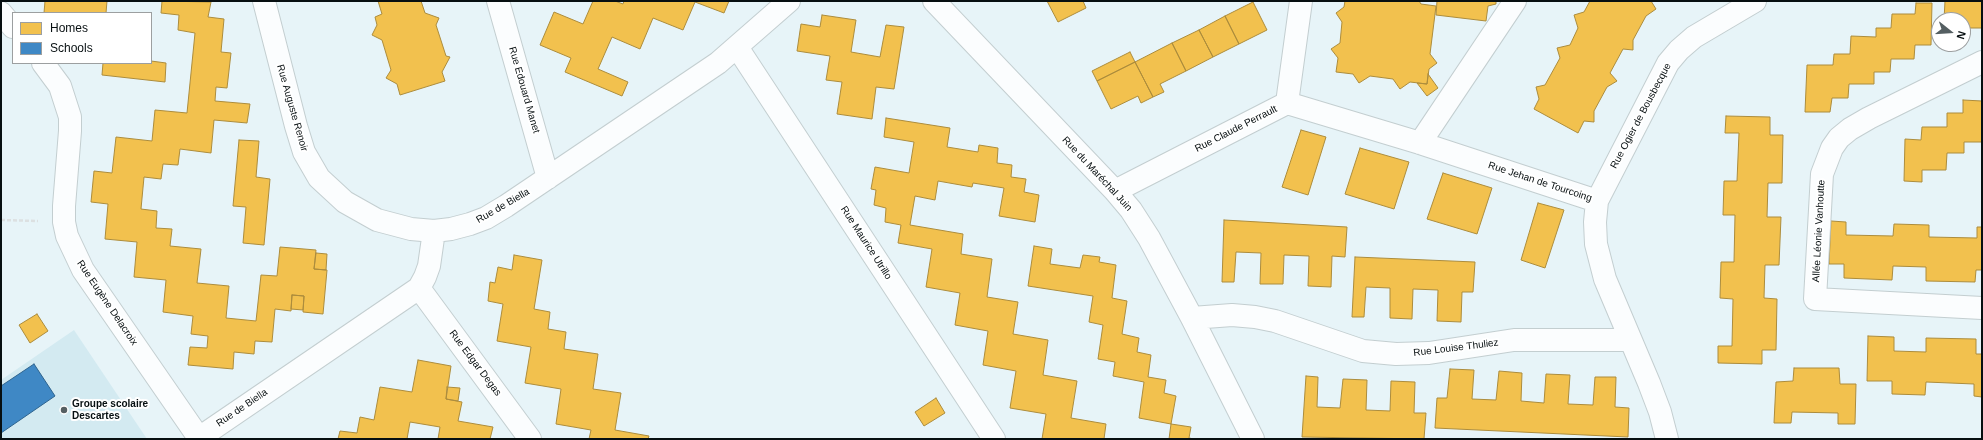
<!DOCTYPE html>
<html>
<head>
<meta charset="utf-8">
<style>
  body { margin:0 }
  #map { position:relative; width:1983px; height:440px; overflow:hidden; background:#e7f4f8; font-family:Helvetica,sans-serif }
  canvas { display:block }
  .frame { position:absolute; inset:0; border:2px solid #070f11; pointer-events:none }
  .legend { position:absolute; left:12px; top:12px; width:140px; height:52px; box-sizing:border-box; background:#fff; border:1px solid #9c9fa0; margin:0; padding:5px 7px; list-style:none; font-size:12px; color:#070f11 }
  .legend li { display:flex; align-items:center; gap:8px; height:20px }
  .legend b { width:20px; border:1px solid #9c9fa0 }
  .north { position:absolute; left:1931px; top:12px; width:40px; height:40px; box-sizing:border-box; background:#fff; border:1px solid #9c9fa0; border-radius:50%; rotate:107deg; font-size:11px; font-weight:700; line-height:16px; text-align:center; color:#070f11 }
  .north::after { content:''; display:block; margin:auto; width:14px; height:18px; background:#555f62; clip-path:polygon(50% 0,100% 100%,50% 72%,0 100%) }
</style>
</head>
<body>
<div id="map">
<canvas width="1983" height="440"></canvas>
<div class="frame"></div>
<ul class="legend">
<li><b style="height:11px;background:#f2c14e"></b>Homes</li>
<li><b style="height:11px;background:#3f88c5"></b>Schools</li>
</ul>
<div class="north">N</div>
</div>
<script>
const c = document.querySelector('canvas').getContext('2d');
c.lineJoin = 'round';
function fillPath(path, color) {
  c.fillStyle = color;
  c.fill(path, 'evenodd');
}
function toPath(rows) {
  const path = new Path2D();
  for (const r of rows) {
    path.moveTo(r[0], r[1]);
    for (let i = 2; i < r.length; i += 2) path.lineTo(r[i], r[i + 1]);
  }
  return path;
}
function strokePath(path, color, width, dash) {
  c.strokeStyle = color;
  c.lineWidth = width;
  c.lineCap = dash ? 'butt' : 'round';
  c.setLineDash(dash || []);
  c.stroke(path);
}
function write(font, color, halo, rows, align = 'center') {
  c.font = font + ' Helvetica,sans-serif';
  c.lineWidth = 4;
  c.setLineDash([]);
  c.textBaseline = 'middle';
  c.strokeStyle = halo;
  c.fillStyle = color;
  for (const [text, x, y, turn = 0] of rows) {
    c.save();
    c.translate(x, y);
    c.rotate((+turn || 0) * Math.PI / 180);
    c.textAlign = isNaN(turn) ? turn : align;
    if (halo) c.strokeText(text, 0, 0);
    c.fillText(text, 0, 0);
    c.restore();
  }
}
fillPath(toPath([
  [74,330,147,439,1,439,1,380]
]), '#d3eaf1');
const homes = toPath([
  [45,1,107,1,106,13,44,13,45,1],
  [162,1,211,2,208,17,224,19,221,52,231,53,227,88,216,87,215,101,250,104,247,123,214,120,211,153,180,149,178,165,163,164,161,179,144,177,141,209,157,211,156,228,172,229,170,246,201,249,197,283,229,286,226,318,256,321,261,275,277,276,280,247,316,250,314,269,327,270,323,314,303,312,304,296,292,295,291,311,275,309,272,342,255,341,254,354,234,352,233,369,188,365,190,347,207,348,208,336,191,334,193,316,163,312,166,280,134,277,137,242,105,239,108,204,91,202,94,171,112,173,116,137,152,141,155,110,187,113,195,33,178,30,179,15,161,13,162,1],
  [378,1,421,1,425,13,439,18,436,25,446,56,450,57,442,72,445,81,400,95,397,84,386,78,391,70,382,40,372,35,377,25,375,17,382,14,378,1],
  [593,1,615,1,623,4,624,1,729,1,724,13,695,2,683,30,653,18,640,49,612,37,598,69,628,82,622,96,565,72,571,58,540,45,554,12,583,24,593,1],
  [1047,1,1083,1,1086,8,1058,22,1047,1],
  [1345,1,1419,1,1421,4,1436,6,1430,54,1437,63,1429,69,1427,84,1410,82,1400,89,1393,79,1370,76,1359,83,1353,74,1336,72,1338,58,1331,49,1340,43,1342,22,1336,13,1344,7,1345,1],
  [1437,1,1496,1,1496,4,1488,6,1486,21,1436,15,1437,1],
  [1590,1,1651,1,1656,9,1646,16,1633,40,1633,50,1623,49,1610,73,1617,81,1607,87,1594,111,1594,122,1584,121,1578,133,1534,109,1539,99,1536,87,1545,85,1560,58,1557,48,1570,45,1578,28,1574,15,1584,12,1590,1],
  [1945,1,1982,1,1982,28,1967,28,1966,42,1963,42,1963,20,1944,20,1945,1],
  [1253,2,1267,30,1239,44,1225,16,1253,2],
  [1916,3,1932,3,1931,45,1915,45,1914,59,1891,59,1890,72,1874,72,1874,84,1849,84,1848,98,1832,98,1830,112,1805,112,1807,65,1833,65,1834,54,1850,54,1851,36,1876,37,1876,28,1891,28,1892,14,1915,14,1916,3],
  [822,15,856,20,851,52,880,57,886,25,904,27,894,89,876,87,872,119,837,114,842,82,826,80,830,56,797,51,801,24,820,27,822,15],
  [1225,16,1239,44,1213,57,1199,30,1225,16],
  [1199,30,1213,57,1186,71,1172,43,1199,30],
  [1172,43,1186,71,1160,84,1164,92,1153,97,1135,62,1172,43],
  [1130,52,1135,62,1097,81,1092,71,1130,52],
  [151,61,166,63,165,82,102,75,103,63,151,63,151,61],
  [1135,62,1153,97,1141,103,1138,96,1111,109,1097,81,1135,62],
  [1428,74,1438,88,1427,96,1417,83,1427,84,1428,74],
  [1963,100,1982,101,1982,142,1964,142,1964,153,1947,153,1946,170,1922,170,1922,182,1904,181,1905,139,1921,140,1922,127,1947,127,1947,113,1963,113,1963,100],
  [1726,116,1770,117,1770,135,1783,135,1782,183,1768,183,1767,217,1781,217,1779,265,1765,265,1764,298,1777,299,1776,350,1762,350,1762,364,1718,363,1718,346,1732,346,1733,299,1720,298,1721,262,1734,262,1735,215,1723,215,1724,181,1737,181,1739,133,1725,133,1726,116],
  [886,118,950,128,947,147,978,152,979,145,998,148,997,163,1012,165,1011,177,1026,179,1024,192,1039,195,1035,222,999,216,1004,188,973,183,972,187,938,181,935,200,915,196,910,225,963,234,961,254,992,259,987,297,1018,302,1013,334,1048,340,1043,375,1077,381,1071,418,1106,424,1104,439,1042,439,1046,414,1010,408,1016,371,983,365,988,331,955,325,960,293,926,287,932,249,898,243,901,225,885,222,886,208,874,205,876,190,871,189,875,167,909,173,914,142,884,137,886,118],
  [1301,130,1326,137,1308,195,1282,187,1301,130],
  [239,140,259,141,256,177,270,179,264,245,243,243,246,207,233,206,239,140],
  [1360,148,1409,162,1394,209,1345,194,1360,148],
  [1443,173,1492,188,1477,234,1427,219,1443,173],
  [1538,203,1564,210,1545,268,1521,260,1538,203],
  [1224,220,1347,227,1345,257,1332,256,1331,287,1308,286,1309,256,1284,255,1283,284,1260,284,1261,253,1236,252,1234,282,1222,282,1224,220],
  [1831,221,1846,222,1846,235,1893,236,1894,224,1929,225,1929,237,1977,238,1977,227,1982,227,1982,270,1976,270,1975,282,1926,281,1926,267,1893,266,1892,280,1844,278,1844,264,1829,264,1831,221],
  [1034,246,1052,249,1050,264,1080,268,1083,255,1100,257,1099,262,1116,265,1112,298,1127,301,1122,334,1139,338,1137,352,1151,355,1148,377,1166,380,1164,393,1176,396,1171,424,1139,418,1144,382,1113,376,1115,362,1098,359,1103,325,1089,322,1093,296,1028,286,1034,246],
  [316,253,327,254,326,270,314,269,316,253],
  [514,255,542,260,534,309,550,312,548,329,566,332,564,349,598,354,593,389,621,393,615,430,649,436,648,439,589,439,591,430,556,424,561,389,525,383,531,347,497,341,503,304,488,301,490,282,495,283,498,267,512,270,514,255],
  [1355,257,1475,262,1473,292,1462,292,1461,322,1437,321,1438,290,1413,289,1412,319,1390,318,1390,288,1366,287,1364,317,1352,317,1355,257],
  [292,295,304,296,303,310,291,309,292,295],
  [37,314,48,331,30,343,19,325,37,314],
  [1868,336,1894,337,1894,351,1926,352,1926,338,1976,339,1976,354,1982,354,1982,397,1974,396,1974,384,1926,382,1925,395,1892,394,1892,381,1867,381,1868,336],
  [418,360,451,366,446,399,462,402,458,421,493,427,490,439,438,439,440,427,410,422,407,439,338,439,340,431,357,433,360,417,374,420,380,387,412,392,418,360],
  [1794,368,1839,368,1840,384,1856,384,1855,424,1838,424,1838,413,1792,412,1791,423,1774,423,1776,382,1793,381,1794,368],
  [1450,369,1474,370,1472,399,1496,400,1499,371,1522,373,1521,401,1544,403,1546,374,1570,375,1568,404,1593,405,1595,377,1616,377,1615,407,1629,408,1628,437,1435,428,1437,398,1447,398,1450,369],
  [1306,376,1318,377,1317,407,1340,408,1343,379,1367,380,1366,410,1390,411,1391,381,1415,382,1414,413,1426,413,1424,439,1302,437,1306,376],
  [447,387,460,388,458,401,446,399,447,387],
  [936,398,945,413,924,426,915,412,936,398],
  [1171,424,1191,427,1189,438,1194,439,1169,439,1171,424]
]);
fillPath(homes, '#f2c14e');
strokePath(homes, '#ac8c3c', 1);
const schools = toPath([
  [34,364,55,396,1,433,1,386,34,364]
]);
fillPath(schools, '#3f88c5');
strokePath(schools, '#2e648f', 1);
const minor = toPath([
  [264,1,296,126,304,152,319,178,345,202,377,220,411,229,434,231],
  [498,1,548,178],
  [934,1,1115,191,1131,210,1149,238,1192,318,1253,439],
  [1,13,13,27],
  [737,47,994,439],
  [1982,62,1869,118,1850,129,1839,138,1832,148,1822,174,1815,299,1982,308],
  [43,63,60,86,70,117,70,131,64,206,64,222,67,236,83,270,199,438,419,288,425,277,429,266,434,231,451,229,470,224,486,218,506,206,718,63,789,1],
  [1287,103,1420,143,1597,201,1595,222,1596,244,1605,279,1649,383,1660,412,1667,439],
  [1420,143,1515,1],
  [1115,191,1287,103,1301,1],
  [1597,201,1668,63,1679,50,1694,37,1755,1],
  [419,288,530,439],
  [1192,318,1232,315,1255,317,1275,321,1363,351,1396,354,1429,353,1514,340,1630,340]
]);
strokePath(minor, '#c3ced0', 24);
strokePath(toPath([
  [1,220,38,221]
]), '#dce0e1', 2.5, [4, 2]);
strokePath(minor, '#fbfdfe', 22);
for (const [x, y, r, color] of [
  [64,410,4,"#555f62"]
]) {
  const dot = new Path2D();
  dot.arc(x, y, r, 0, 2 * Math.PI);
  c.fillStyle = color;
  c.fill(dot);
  strokePath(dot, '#fff', 1.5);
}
write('10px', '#070f11', '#fff', [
  ["Rue Edouard Manet",524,90,74],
  ["Rue Auguste Renoir",292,108,74],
  ["Rue Ogier de Bousbecque",1641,116,-62],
  ["Rue Claude Perrault",1236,129,-27],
  ["Rue du Maréchal Juin",1097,174,47],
  ["Rue Jehan de Tourcoing",1540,182,18],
  ["Rue de Biella",503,206,-30],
  ["Allée Léonie Vanhoutte",1819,231,-87],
  ["Rue Maurice Utrillo",866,243,57],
  ["Rue Eugène Delacroix",107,303,56],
  ["Rue Louise Thuliez",1456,348,-7],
  ["Rue Edgar Degas",475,363,53],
  ["Rue de Biella",242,408,-34]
]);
write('bold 10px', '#070f11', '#fff', [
  ["Groupe scolaire",72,404],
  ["Descartes",72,416]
], 'left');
</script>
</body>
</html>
